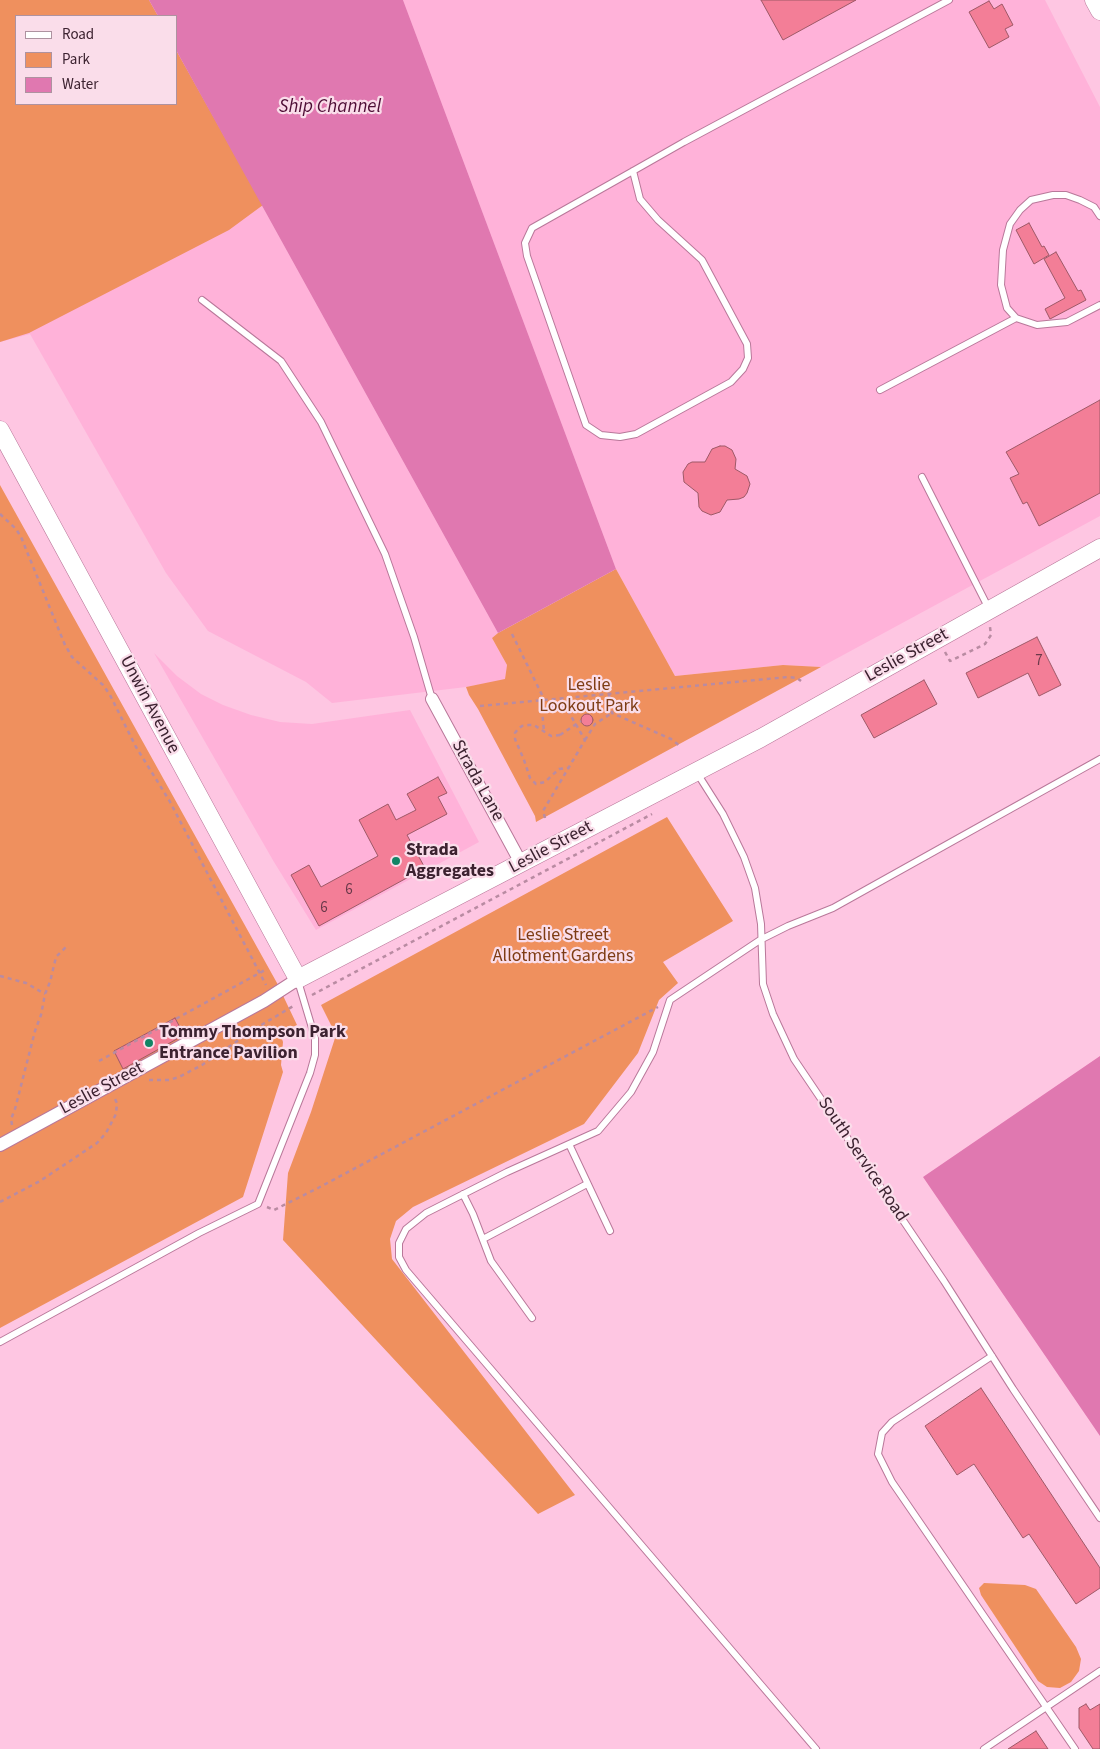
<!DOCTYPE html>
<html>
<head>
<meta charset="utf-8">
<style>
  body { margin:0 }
  #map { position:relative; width:1100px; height:1749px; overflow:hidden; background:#fec6e2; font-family:"Source Sans 3",sans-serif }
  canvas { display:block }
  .legend { position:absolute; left:15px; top:15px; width:162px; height:90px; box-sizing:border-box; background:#faddea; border:1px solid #ae92a0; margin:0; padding:6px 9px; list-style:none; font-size:15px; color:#3c2230 }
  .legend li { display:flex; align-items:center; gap:10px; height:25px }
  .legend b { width:25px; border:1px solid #ae92a0 }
</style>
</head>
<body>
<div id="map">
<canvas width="1100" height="1749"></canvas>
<ul class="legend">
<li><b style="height:6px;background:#fff"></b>Road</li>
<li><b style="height:14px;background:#ef905e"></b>Park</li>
<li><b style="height:14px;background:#e078b0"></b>Water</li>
</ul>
</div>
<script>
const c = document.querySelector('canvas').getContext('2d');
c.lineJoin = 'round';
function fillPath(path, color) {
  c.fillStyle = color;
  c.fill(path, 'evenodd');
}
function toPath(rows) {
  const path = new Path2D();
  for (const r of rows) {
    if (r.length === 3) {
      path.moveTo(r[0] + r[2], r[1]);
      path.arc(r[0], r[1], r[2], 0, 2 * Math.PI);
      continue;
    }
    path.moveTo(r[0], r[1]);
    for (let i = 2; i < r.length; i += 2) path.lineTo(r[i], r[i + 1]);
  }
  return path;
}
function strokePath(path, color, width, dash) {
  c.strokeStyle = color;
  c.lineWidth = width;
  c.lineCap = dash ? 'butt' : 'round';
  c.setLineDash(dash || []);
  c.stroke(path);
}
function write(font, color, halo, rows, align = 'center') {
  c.font = font + ' "Source Sans 3",sans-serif';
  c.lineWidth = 4.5;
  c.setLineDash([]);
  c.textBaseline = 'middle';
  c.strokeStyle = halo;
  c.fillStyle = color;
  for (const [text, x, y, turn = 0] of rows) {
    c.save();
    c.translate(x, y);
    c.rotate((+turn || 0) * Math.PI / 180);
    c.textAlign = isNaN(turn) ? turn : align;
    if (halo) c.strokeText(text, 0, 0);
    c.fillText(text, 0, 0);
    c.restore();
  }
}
fillPath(toPath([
  [0,0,149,0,158,16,16,16,16,104,176,104,176,50,498,633,492,638,507,665,505,680,466,687,332,703,306,682,208,631,166,573,30,334,0,342],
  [403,0,1045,0,1100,107,1100,516,821,667,783,665,675,676,616,569],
  [154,653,177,676,201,694,223,705,251,715,280,722,312,724,410,710,479,842,316,930,274,862]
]), '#ffb2d9');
fillPath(toPath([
  [0,0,149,0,158,16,16,16,16,104,176,104,176,50,263,205,229,230,29,333,0,342],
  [0,485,277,983,297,1025,280,1033,283,1042,281,1065,283,1072,243,1197,0,1328],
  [616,569,675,676,783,665,821,667,536,822,535,816,478,709,469,695,466,687,505,679,507,665,492,638,498,633],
  [667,817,733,921,663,962,678,983,659,1000,638,1053,584,1124,413,1207,396,1221,390,1239,392,1259,575,1495,538,1514,283,1240,288,1173,311,1112,336,1035,321,1005],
  [984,1583,1025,1585,1036,1589,1076,1647,1081,1659,1079,1671,1071,1682,1060,1688,1047,1687,1038,1681,981,1595,979,1588]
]), '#ef905e');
fillPath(toPath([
  [149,0,403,0,616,569,498,633,176,50,176,16,158,16],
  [1100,1056,1100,1436,923,1177]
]), '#e078b0');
const building = toPath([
  [761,0,856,0,783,40,761,0],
  [989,1,994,9,1002,4,1013,25,1005,29,1009,37,989,48,969,12,989,1],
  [1029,223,1042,247,1044,246,1049,255,1034,264,1016,230,1029,223],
  [1056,252,1078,291,1081,290,1086,300,1050,319,1045,309,1065,298,1044,259,1056,252],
  [1100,400,1100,493,1039,526,1027,502,1023,504,1010,478,1019,474,1006,452,1100,400],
  [720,446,725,446,732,450,736,459,735,469,747,476,750,484,747,493,744,497,739,499,727,500,720,512,711,515,702,511,699,507,698,493,684,482,683,472,688,464,692,462,705,462,712,449,720,446],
  [1037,637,1061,685,1039,696,1028,673,978,698,966,673,1037,637],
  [924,680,937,704,874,738,861,715,924,680],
  [587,720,6],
  [438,777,447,793,438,797,447,814,407,835,425,868,319,926,291,875,309,865,321,887,378,856,359,820,388,804,396,820,416,810,407,794,438,777],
  [175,1018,184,1035,123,1069,114,1051,175,1018],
  [981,1388,1100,1568,1100,1588,1076,1604,1029,1534,1023,1538,974,1464,957,1475,925,1426,981,1388],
  [1086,1704,1090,1710,1100,1704,1100,1749,1093,1749,1079,1728,1079,1708,1086,1704],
  [1036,1731,1048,1749,1008,1749,1036,1731]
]);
fillPath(building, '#f37e97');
strokePath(building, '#9e5967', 1);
const lane = toPath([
  [633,171,640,199,658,220,702,260,747,344,748,358,743,369,731,382,636,434,620,437,601,435,586,425,527,256,525,243,532,228,633,171,684,142,949,0],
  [1100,216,1094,207,1080,200,1066,195,1053,195,1031,200,1020,210,1010,224,1003,250,1001,285,1007,308,1016,318,1037,325,1067,322,1100,305],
  [202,300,281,361,321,422,385,554,414,637,432,699],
  [880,390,1016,318],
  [922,477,989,609],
  [697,773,723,814,744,857,755,888,761,924,763,984,773,1014,794,1059,944,1281,1013,1389,1100,1518],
  [569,1144,610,1231],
  [463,1194,473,1214,491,1261,532,1318],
  [483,1239,587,1184],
  [0,1342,199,1233,258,1204,310,1073,315,1055,315,1038,298,981],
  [992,1356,892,1422,882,1433,878,1454,892,1482,1075,1749],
  [816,1749,406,1270,399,1257,399,1243,406,1229,426,1213,507,1172,598,1131,631,1092,653,1052,670,1000,760,940,788,926,833,908,1100,759],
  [984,1749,1100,1671]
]);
const street = toPath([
  [432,699,521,863],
  [0,1145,264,1001,298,979]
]);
const secondary = toPath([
  [1094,0,1100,11],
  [0,430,298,979,761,738,1100,548]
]);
strokePath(lane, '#b9789a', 8);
strokePath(street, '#b9789a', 14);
strokePath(secondary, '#b9789a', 19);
strokePath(toPath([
  [0,514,16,529,21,537,65,645,72,657,103,685,110,695,136,747,169,800,266,985],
  [512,634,545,701],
  [945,652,950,661,985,644,991,635,990,627],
  [609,695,612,713,671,739,680,746],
  [541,701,544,731],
  [480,706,788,677,797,678,801,681],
  [560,735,551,736,534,725,529,725,522,726,518,729,515,733,515,739,524,760,530,778,536,784,545,782,559,769,568,768],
  [585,740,595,724,612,713],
  [545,818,543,811,585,740,561,699],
  [0,976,26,983,45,994],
  [312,995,652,814],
  [99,1061,265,970],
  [149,1080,169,1080,179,1077,202,1065,258,1027,295,1005],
  [12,1125,11,1119,15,1109,35,1031,41,1015,45,994,50,982,56,957,66,947],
  [0,1202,40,1181,97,1143,106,1133,116,1114,117,1103,114,1097],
  [267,1207,274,1210,318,1188,658,1007]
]), '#b98ba2', 2.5, [4, 4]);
strokePath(lane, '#fff', 6);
strokePath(street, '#fff', 12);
strokePath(secondary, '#fff', 18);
strokePath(toPath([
  [560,735,581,721]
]), '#b98ba2', 2.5, [4, 4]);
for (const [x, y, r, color] of [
  [396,861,5,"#108565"],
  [149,1043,5,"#108565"]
]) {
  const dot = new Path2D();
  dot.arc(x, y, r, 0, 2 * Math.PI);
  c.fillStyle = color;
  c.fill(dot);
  strokePath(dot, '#faddea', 2);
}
write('15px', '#6a394a', null, [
  ["7",1039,662],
  ["6",349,891],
  ["6",324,909]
]);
write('18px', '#3c2230', '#faddea', [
  ["Leslie Street",907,656,-29],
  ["Unwin Avenue",149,705,62],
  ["Strada Lane",477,781,61],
  ["Leslie Street",551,848,-28],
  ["Leslie Street",102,1089,-28],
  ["South Service Road",862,1160,56]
]);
write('18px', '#7e3c14', '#faddea', [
  ["Leslie",589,686],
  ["Lookout Park",589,707],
  ["Leslie Street",563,936],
  ["Allotment Gardens",563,957]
]);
write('bold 18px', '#3c2230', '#faddea', [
  ["Strada",406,851],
  ["Aggregates",406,872],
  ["Tommy Thompson Park",159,1033],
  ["Entrance Pavilion",159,1054]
], 'left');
write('italic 19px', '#4e0d35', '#faddea', [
  ["Ship Channel",330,108]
]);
</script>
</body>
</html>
